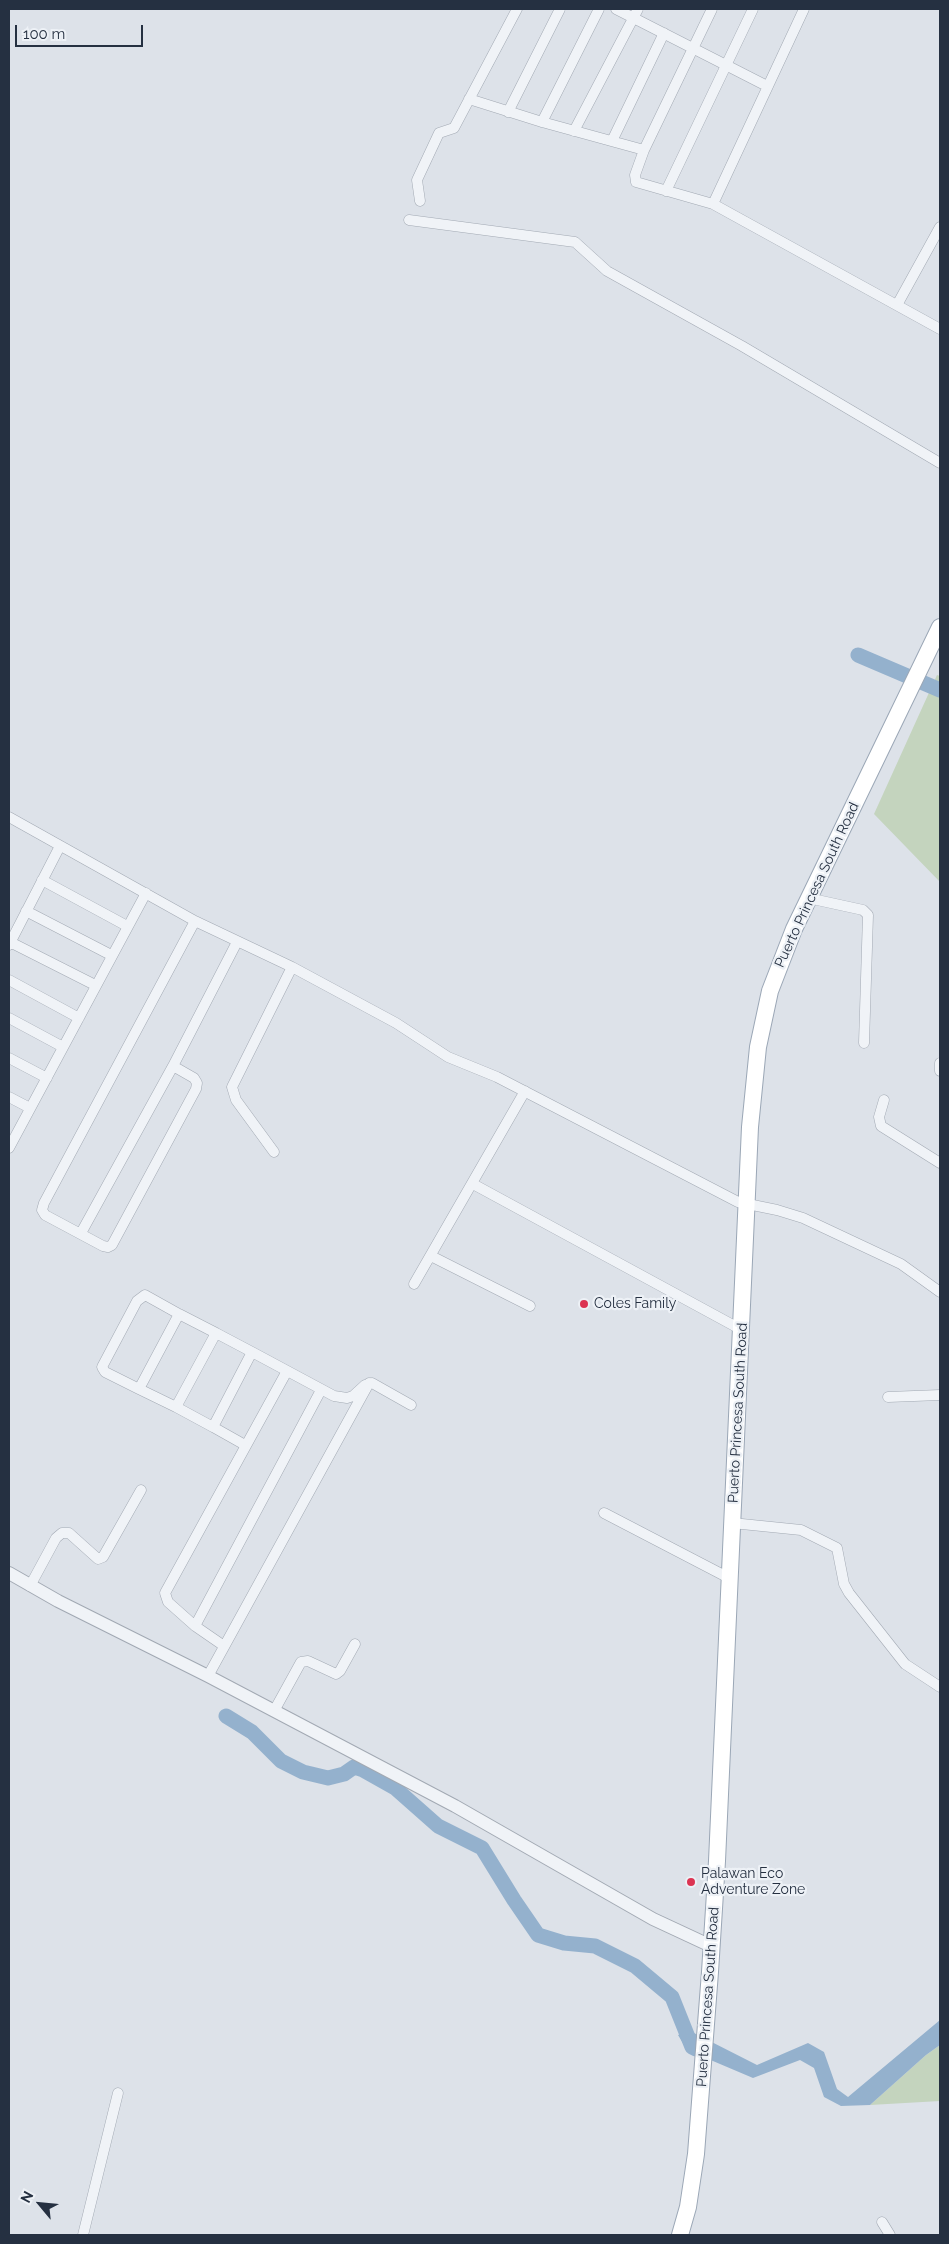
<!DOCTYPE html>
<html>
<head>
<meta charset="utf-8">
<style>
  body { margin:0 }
  #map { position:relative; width:949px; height:2244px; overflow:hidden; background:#dde2e9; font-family:Raleway,sans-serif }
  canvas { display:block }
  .frame { position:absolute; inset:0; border:10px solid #253041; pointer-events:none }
  .north { position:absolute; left:15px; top:2179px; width:50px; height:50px; -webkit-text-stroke:4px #edf1f6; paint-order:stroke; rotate:298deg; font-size:14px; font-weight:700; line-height:20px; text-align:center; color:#253041 }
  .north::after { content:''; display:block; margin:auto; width:18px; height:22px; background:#253041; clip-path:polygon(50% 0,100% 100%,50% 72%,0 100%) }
  .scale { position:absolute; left:15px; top:25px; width:128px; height:22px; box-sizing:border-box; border:2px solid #253041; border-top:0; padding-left:6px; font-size:15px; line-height:18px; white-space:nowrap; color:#253041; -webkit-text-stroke:4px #edf1f6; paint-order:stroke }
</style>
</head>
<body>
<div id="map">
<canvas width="949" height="2244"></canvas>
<div class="frame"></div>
<div class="north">N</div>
<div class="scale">100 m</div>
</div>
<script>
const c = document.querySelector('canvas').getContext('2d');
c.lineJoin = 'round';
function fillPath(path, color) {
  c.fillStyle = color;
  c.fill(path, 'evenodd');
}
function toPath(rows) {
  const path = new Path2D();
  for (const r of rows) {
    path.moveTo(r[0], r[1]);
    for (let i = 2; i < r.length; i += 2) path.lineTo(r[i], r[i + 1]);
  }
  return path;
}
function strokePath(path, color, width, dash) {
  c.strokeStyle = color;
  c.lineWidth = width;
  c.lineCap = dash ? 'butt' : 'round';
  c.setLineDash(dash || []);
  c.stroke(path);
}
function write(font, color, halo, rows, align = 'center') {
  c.font = font + ' Raleway,sans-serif';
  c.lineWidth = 4.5;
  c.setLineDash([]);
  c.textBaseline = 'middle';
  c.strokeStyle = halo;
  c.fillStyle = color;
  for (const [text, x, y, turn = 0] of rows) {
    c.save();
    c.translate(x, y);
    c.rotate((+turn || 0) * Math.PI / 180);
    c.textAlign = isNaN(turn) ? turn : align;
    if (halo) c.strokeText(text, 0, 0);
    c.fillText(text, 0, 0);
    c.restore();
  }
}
fillPath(toPath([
  [937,675,940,676,940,882,874,814],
  [940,2045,940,2101,870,2105,926,2055]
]), '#c4d4be');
fillPath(toPath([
  [940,2020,940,2045,926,2055,870,2105,841,2106,824,2097,814,2068,800,2060,753,2078,687,2050,678,2035,690,2031,757,2065,808,2043,824,2052,837,2089,848,2097]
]), '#94b1cd');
strokePath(toPath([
  [858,655,940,690],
  [226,1716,252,1732,281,1761,303,1772,328,1778,344,1774,354,1767,363,1770,395,1788,438,1826,482,1848,514,1900,538,1935,564,1943,595,1946,635,1966,672,1997,692,2047,696,2049]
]), '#94b1cd', 15);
const minor = toPath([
  [616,9,767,86],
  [804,9,713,204,940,329],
  [469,99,542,122,644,150,712,9],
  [508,112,560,9],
  [542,122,599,9],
  [574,131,638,9],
  [612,141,664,33],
  [644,150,635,175,636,182,713,204],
  [666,191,753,9],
  [420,201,417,180,439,133,454,128,517,9],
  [409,220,575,242,607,271,742,346,940,463],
  [897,305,940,227],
  [9,817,195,921,292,967,396,1023,448,1057,497,1077,738,1202,777,1210,803,1218,901,1264,940,1292],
  [42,880,127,926],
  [808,898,863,910,868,915,864,1043],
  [26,911,111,955],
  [10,942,95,985],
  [9,945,60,846],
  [9,980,79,1018],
  [9,1018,63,1047],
  [9,1058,47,1078],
  [940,1063,940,1071],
  [173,1066,194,1078,197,1083,196,1089,112,1245,108,1247,103,1246,45,1215,42,1210,44,1203,195,921],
  [9,1097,30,1108],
  [884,1100,879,1117,881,1126,940,1163],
  [9,1148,146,893],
  [274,1152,236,1100,232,1087,292,967],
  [473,1184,742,1330],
  [81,1233,173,1066,237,942],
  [431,1256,530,1306],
  [414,1284,525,1091],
  [139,1389,105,1372,102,1367,137,1301,145,1295,179,1314],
  [888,1397,940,1395],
  [176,1407,139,1389,179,1314,216,1333],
  [213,1427,176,1407,216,1333,252,1352],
  [245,1445,213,1427,252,1352,334,1396,347,1398,353,1396,365,1385,372,1383,411,1405],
  [604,1513,729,1578],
  [732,1523,801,1530,837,1548,844,1584,849,1593,905,1664,940,1687],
  [30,1586,56,1538,62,1533,69,1533,98,1559,103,1557,141,1490],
  [195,1626,321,1390],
  [224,1646,195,1626,168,1602,165,1593,287,1371],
  [208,1676,369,1383],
  [274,1711,301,1662,308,1661,336,1674,340,1671,355,1644],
  [882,2222,890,2235],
  [83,2235,118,2093]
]);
const tertiary = toPath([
  [9,1573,58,1601,208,1676,455,1806,653,1919,711,1946]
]);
const primary = toPath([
  [680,2235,688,2207,696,2154,710,1972,717,1861,750,1127,758,1047,770,991,794,929,940,627]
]);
strokePath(minor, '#a2a9b3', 11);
strokePath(tertiary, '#a2a9b3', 14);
strokePath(primary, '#9ba7b6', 18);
strokePath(minor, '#f0f3f7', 10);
strokePath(tertiary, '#f0f3f7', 12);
strokePath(primary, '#fff', 16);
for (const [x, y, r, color] of [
  [584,1304,5,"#dc3452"],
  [691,1882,5,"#dc3452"]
]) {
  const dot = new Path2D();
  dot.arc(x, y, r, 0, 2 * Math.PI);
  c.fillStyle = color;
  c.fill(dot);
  strokePath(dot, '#edf1f6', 2);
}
write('14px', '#253041', '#edf1f6', [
  ["Puerto Princesa South Road",817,885,-65],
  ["Puerto Princesa South Road",738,1413,-87],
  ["Puerto Princesa South Road",708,1997,-86]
]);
write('14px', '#253041', '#edf1f6', [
  ["Coles Family",594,1304],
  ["Palawan Eco",701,1874],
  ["Adventure Zone",701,1890]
], 'left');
</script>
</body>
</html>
